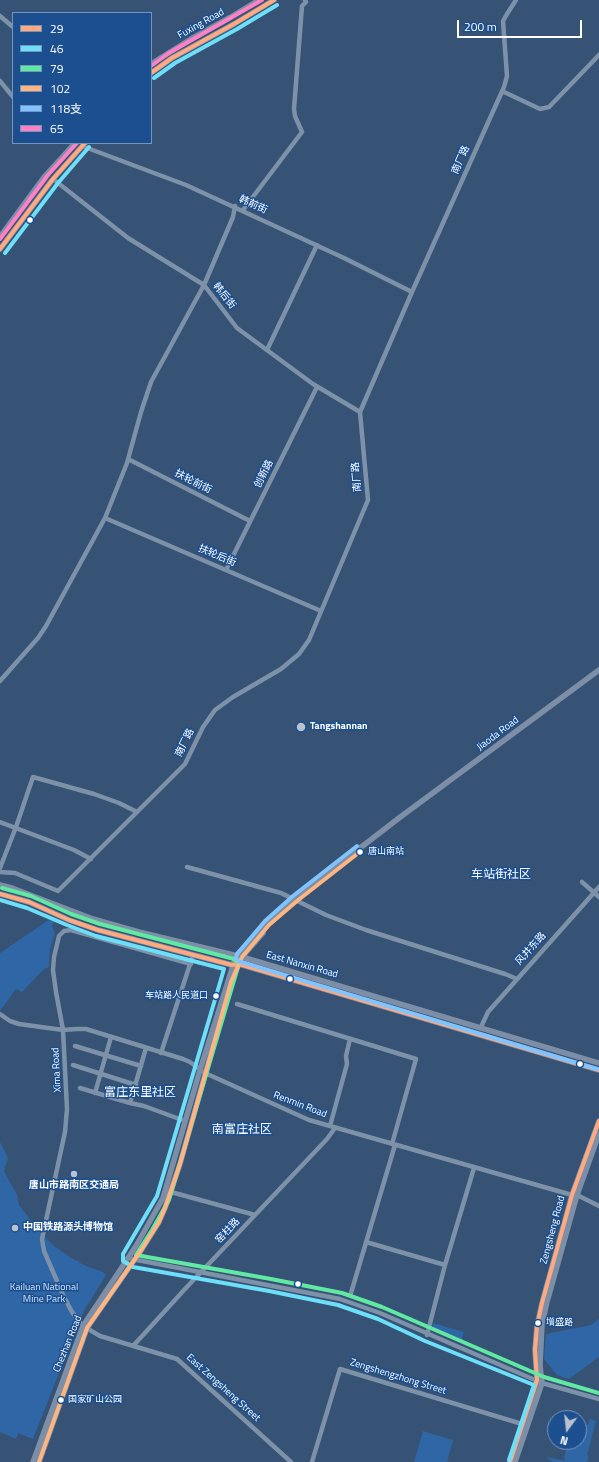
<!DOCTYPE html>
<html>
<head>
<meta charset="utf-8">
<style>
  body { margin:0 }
  #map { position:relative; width:599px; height:1462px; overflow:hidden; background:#365274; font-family:"Titillium Web","Noto Sans SC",sans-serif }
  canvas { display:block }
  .legend { position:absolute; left:12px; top:12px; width:140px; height:132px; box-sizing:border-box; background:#1b4f8f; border:1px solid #7695bc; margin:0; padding:5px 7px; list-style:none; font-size:12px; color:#fff }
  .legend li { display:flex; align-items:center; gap:8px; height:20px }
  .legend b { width:20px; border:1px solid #7695bc }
  .north { position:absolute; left:547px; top:1410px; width:40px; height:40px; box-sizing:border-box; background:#1b4f8f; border:1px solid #7695bc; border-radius:50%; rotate:195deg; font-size:11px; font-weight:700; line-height:16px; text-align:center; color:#fff }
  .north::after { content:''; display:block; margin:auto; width:14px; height:18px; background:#b9c2ce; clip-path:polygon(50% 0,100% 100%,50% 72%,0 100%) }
  .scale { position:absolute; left:457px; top:20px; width:125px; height:18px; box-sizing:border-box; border:2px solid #fff; border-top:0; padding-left:5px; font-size:12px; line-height:14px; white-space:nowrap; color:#fff; -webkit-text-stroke:3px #1b4f8f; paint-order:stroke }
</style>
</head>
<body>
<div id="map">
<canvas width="599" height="1462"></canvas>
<ul class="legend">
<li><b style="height:5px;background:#ffa980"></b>29</li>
<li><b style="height:5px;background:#6ddff8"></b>46</li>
<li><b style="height:5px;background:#60e9a3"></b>79</li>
<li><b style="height:5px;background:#ffb580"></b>102</li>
<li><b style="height:5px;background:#80c4ff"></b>118支</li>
<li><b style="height:5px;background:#ff80c5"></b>65</li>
</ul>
<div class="north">N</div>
<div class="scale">200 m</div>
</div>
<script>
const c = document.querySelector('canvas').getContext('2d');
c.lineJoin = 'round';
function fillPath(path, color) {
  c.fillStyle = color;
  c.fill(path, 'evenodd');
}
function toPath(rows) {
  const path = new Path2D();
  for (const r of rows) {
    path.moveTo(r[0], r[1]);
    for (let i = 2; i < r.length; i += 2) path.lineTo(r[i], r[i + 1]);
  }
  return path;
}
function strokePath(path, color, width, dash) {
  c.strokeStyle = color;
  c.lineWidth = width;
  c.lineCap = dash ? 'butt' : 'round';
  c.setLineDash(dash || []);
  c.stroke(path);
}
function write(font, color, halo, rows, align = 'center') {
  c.font = font + ' "Titillium Web","Noto Sans SC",sans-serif';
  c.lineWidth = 3;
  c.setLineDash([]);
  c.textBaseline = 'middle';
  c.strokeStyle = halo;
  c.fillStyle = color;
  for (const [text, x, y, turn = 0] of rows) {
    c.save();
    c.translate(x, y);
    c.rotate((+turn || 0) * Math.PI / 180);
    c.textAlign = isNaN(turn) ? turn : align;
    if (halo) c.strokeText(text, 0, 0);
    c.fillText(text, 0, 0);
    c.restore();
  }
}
fillPath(toPath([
  [55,919,52,926,55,933,50,950,49,967,44,969,22,992,16,989,0,1011,0,953,47,921],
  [0,1142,8,1158,4,1171,17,1195,19,1205,40,1232,54,1246,70,1257,86,1266,103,1272,106,1275,85,1309,71,1337,69,1348,33,1439,18,1433,16,1439,0,1432],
  [599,1319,599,1357,569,1379,557,1375,544,1359,546,1334,591,1325],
  [433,1323,464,1332,461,1342,431,1330],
  [590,1419,596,1421,587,1455,589,1455,587,1462,553,1462,547,1458,547,1457,565,1461,564,1458,568,1442,579,1442,579,1423,588,1425],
  [423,1431,453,1440,447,1462,414,1462]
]), '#2f66a5');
strokePath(toPath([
  [0,16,13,27],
  [0,81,13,97],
  [502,91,540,109,549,107,599,55],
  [82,146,186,185,344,258,412,292],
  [53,179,128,238,204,285,237,328,313,384,360,412],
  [243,210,302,132,295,116,294,109,302,6,306,2,305,0],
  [267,350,317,245],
  [128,459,250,521],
  [105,518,321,611],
  [226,570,317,387],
  [0,681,38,638,46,626,105,518,127,463,141,412,151,382,204,285,233,217,235,206],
  [0,822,74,850,91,859],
  [187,867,281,893,326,915,366,930,505,974,517,979],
  [0,868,16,827,33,777,94,794,119,803,137,812],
  [0,872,15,873,58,891,185,764,203,727,215,710,233,697,281,669,299,654,309,640,368,500,360,412,412,292,504,87,507,76,503,21,507,14,516,0],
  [582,882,599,897],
  [191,964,71,930,64,931,59,936,54,957,53,970,56,992,63,1030,67,1109,65,1132,42,1239,44,1251,63,1295,72,1312,83,1326,100,1336,177,1359,291,1462],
  [237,1004,416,1059,392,1144],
  [0,1014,10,1021,19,1024,63,1030,76,1029,86,1029,183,1059,190,1062,205,1073,309,1120,572,1195,577,1195,599,1206],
  [481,1027,488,1012,599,887],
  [75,1046,141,1066],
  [161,1053,193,955],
  [73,1065,136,1085],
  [80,1088,130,1103,144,1106,185,1121],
  [95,1093,111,1037],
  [130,1103,146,1048],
  [330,1126,347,1064,346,1056,350,1039],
  [171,1192,255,1215],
  [366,1242,445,1265],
  [132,1259,340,1299,380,1313,542,1383,599,1399],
  [351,1293,395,1145],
  [427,1335,445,1265,474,1168],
  [133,1346,185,1289,327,1139,335,1128],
  [312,1462,340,1369,522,1424]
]), '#7d92a8', 4.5);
strokePath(toPath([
  [151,64,191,39,231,17,259,0],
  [151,73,172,58,234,24,274,0],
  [0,237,45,176,75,143],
  [0,249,53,179,85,143],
  [0,885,12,888,93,919,139,932,242,957,599,1063],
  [0,894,29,902,69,920,98,930,232,965,239,964,599,1070],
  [33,1462,83,1326,136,1246,163,1198,200,1070,236,956,268,922,294,899,399,818,599,670],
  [39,1462,87,1328,142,1249,159,1222,165,1208,180,1164,231,982,242,957,263,933],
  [510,1462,537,1380,535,1350,537,1326,542,1303,572,1195,599,1121],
  [515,1462,542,1383,540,1365,542,1324,547,1302,577,1195,599,1134]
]), '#7d8ea7', 5.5);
strokePath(toPath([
  [151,73,172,58,234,24,274,0],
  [0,249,53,179,85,143],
  [0,894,29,902,69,920,98,930,232,965,239,964,599,1070],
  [510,1462,537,1380,535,1350,537,1326,542,1303,572,1195,599,1121]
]), '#ffa980', 4);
strokePath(toPath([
  [154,78,175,63,237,29,277,5],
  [5,253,58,183,89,147],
  [0,900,27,908,67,925,96,936,224,969,157,1196,123,1254,123,1261,133,1267,269,1291,338,1305,378,1319,425,1341,534,1385,509,1460]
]), '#6ddff8', 4);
strokePath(toPath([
  [2,888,31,896,71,914,100,924,234,959,238,963,238,967,169,1200,152,1230,136,1255,271,1279,342,1293,382,1307,544,1377,599,1393]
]), '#60e9a3', 4);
strokePath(toPath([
  [39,1462,87,1328,142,1249,159,1222,165,1208,180,1164,231,982,242,957,269,925,297,901,361,851]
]), '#ffb580', 4);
strokePath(toPath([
  [357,846,293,896,265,921,237,954,236,958,238,961,597,1069]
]), '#80c4ff', 4);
strokePath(toPath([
  [151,66,169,53,262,0],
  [0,239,48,175,77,143]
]), '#ff80c5', 4);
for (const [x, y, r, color] of [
  [30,220,3.5,"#fff"],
  [301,727,5,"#b9c2ce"],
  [360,852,3.5,"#fff"],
  [290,979,3.5,"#fff"],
  [216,996,3.5,"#fff"],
  [580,1064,3.5,"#fff"],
  [74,1174,4,"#b9c2ce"],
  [15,1228,4,"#b9c2ce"],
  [298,1284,3.5,"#fff"],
  [538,1323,3.5,"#fff"],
  [61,1400,3.5,"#fff"]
]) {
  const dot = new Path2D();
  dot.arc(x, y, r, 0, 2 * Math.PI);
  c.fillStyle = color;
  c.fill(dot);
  strokePath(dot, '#1b4f8f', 1.5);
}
write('9px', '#fff', '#1b4f8f', [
  ["唐山南站",368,852],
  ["车站路人民道口",208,996,"right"],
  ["增盛路",546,1323],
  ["国家矿山公园",68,1400]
], 'left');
write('10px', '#fff', '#1b4f8f', [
  ["Fuxing Road",201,24,-29],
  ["南厂路",461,160,-66],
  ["韩前街",253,205,25],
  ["韩后街",224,296,52],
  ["创新路",264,474,-63],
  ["南厂路",357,477,-95],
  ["扶轮前街",193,482,27],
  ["扶轮后街",217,556,23],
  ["Jiaoda Road",498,734,-37],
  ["南厂路",185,743,-64],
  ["风井东路",531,949,-48],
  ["East Nanxin Road",302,965,16],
  ["Xima Road",57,1070,-93],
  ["Renmin Road",300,1105,21],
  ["Zengsheng Road",553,1230,-75],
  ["窑柱路",228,1231,-47],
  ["Chezhan Road",68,1344,-68],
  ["Zengshengzhong Street",398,1377,17],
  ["East Zengsheng Street",223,1388,42]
]);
write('bold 10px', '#fff', '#1b4f8f', [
  ["Tangshannan",310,727],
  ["唐山市路南区交通局",74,1186,"center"],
  ["中国铁路源头博物馆",23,1228]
], 'left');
write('10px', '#cfe3fa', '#1b4f8f', [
  ["Kailuan National",44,1288],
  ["Mine Park",44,1300]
]);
write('12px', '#fff', '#1b4f8f', [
  ["车站街社区",501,875],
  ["富庄东里社区",140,1093],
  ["南富庄社区",242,1130]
]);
</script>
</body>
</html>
